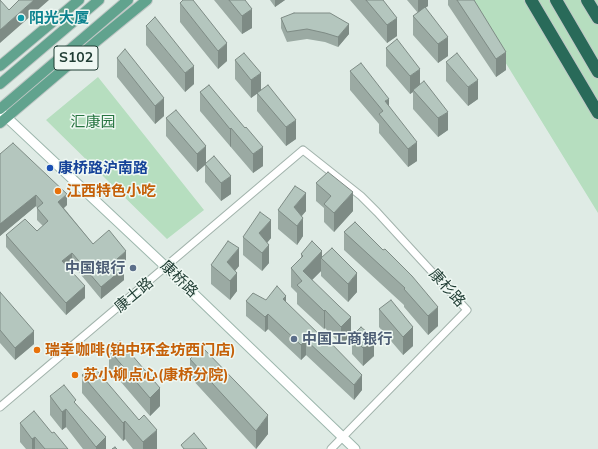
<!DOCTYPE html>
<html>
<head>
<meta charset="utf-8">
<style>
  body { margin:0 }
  canvas { display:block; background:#dfebe5 }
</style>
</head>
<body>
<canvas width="598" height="449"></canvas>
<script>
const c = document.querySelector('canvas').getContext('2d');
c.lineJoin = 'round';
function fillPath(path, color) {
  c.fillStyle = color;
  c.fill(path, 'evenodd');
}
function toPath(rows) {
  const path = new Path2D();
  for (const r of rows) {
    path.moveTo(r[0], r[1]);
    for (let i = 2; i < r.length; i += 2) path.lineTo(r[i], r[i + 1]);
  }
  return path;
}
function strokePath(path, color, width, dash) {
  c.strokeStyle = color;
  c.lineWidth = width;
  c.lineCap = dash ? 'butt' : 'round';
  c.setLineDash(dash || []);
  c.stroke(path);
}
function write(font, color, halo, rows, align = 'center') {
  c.font = font + ' Mulish,"Noto Sans SC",sans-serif';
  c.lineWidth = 3;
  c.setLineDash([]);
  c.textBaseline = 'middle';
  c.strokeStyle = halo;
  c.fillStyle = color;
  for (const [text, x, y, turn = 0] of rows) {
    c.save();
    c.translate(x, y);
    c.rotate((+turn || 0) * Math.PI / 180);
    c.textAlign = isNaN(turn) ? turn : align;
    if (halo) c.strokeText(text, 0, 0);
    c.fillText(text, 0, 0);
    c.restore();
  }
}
fillPath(toPath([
  [467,0,598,0,598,213],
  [98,77,204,210,167,239,46,120]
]), '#b6debf');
const minor = toPath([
  [0,407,303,150,361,196,377,212,467,310,331,449]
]);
const secondary = toPath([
  [1,112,166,267,355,449]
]);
const primary = toPath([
  [0,66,79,0],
  [0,84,99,0],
  [0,109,128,0],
  [0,123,98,40,147,0]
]);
const motorway = toPath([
  [531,0,598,113],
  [556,0,598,72],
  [587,0,598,18]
]);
strokePath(minor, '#a2b3ac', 9);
strokePath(secondary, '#9db7ad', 11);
strokePath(primary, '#c0c8c6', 12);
strokePath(motorway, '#c0c8c6', 14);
strokePath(minor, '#fff', 7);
strokePath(secondary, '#fff', 9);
strokePath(primary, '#61a38e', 10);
strokePath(motorway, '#296a59', 12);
fillPath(toPath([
  [214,0,245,0,252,28,242,34],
  [270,0,285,0,275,7],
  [350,0,383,0,397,36,387,43],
  [407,0,428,0,428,6,425,8,448,56,438,63,413,35,413,16,418,13],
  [448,0,474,0,506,70,496,77,448,5],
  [180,3,227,61,218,69,180,22],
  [281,18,349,34,338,47,325,42,307,39,287,42,281,28],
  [146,26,194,84,185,92,146,45],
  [386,48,420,84,448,130,438,137,413,109,413,92,410,94,386,66],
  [117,58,164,116,155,124,117,77],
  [235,60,261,90,296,139,286,146,257,111,257,93,251,98,235,79],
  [446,62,478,99,468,106,446,81],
  [350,71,389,106,417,161,408,167,379,133,379,124,350,90],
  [209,85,263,166,253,173,200,111,200,92],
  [166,118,206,163,231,194,221,201,205,182,205,165,197,172,166,136],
  [0,154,67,205,64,208,93,244,126,262,122,266,124,280,101,299,72,264,68,267,85,298,66,315,6,247,6,235,37,231,43,226,37,220,37,208,36,206,0,236],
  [316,183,353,211,334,232,324,222,324,208,316,201],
  [278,210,306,211,302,216,303,236,297,245,278,229],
  [355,222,438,326,428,335,404,307,404,305,344,250,344,232],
  [243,237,271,238,267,243,269,263,262,271,243,255],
  [301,254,322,257,357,292,348,302,321,276,321,271,312,280,351,335,341,345,325,328,324,329,297,304,297,293,291,287,291,268,301,259],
  [211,265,239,266,235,271,237,291,230,300,211,284],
  [0,292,34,344,15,360,0,343],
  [266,300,286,302,362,390,354,400,306,355,301,360,268,329,265,332,246,316,246,301],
  [379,309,413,346,403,355,379,327],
  [352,336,374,356,363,366,352,354],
  [109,350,160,406,150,416,109,368],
  [190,359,268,434,256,449,190,377],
  [82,375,139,420,157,449,133,449,125,439,123,441,82,393],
  [50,396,76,404,106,449,83,449,66,427,62,430,50,415],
  [20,423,52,433,68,449,26,449,20,442]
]), '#9baaa3');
fillPath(toPath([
  [34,0,49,0,0,43,0,30],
  [275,0,285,0,275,7],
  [418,0,428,0,428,6,418,13],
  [252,9,252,28,242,34,242,16],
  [397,18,397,36,387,43,387,25],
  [349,24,349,34,338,47,338,37],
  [448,37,448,56,438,63,438,44],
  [227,43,227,61,218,69,218,51],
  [506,52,506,70,496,77,496,59],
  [194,66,194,84,185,92,185,73],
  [420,69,420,87,413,90,413,92,410,94,410,76],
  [261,73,261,91,251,98,251,80],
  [478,80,478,99,468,106,468,87],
  [164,98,164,116,155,124,155,106],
  [389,99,389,117,385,101],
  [448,112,448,130,438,137,438,118],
  [296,120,296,139,286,146,286,127],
  [231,128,231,146,230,147,230,129],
  [417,142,417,161,408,167,408,149],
  [206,146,206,165,205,164,205,165,197,172,197,154],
  [263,147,263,166,253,173,253,154],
  [231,176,231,194,221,201,221,183],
  [353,192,353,211,334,232,334,213],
  [306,193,306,211,294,224,294,207],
  [67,194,67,205,58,213,58,202],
  [36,195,36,206,0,236,0,224],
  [303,218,303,236,297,245,297,226],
  [271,220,271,238,260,251,259,233],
  [269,245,269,263,262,271,262,253],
  [239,248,239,266,228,279,227,262],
  [126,251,126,262,117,270,117,259],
  [322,251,322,259,321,258,321,271,303,289,303,271],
  [72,253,72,264,62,272,62,261],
  [124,268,124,280,101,299,101,287],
  [237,273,237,291,230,300,230,281],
  [357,273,357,292,348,302,348,284],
  [85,286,85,298,66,315,66,303],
  [286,296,286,311,283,299],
  [438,307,438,326,428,335,428,316],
  [325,310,325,328,324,329,324,311],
  [268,314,268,329,265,332,265,317],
  [351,317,351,335,341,345,341,327],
  [413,327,413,346,403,355,403,337],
  [34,331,34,344,15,360,15,348],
  [374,338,374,356,363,366,363,348],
  [306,340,306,355,301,360,301,345],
  [362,375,362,390,354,400,354,385],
  [160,388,160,406,150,416,150,398],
  [66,409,66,427,62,430,62,412],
  [268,415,268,434,256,449,256,431],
  [125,421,125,439,123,441,123,423],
  [157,430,157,449,143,449,143,442],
  [35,437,35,449,32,449,32,439],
  [106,437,106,449,96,449,96,447]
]), '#7e8b85');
const building = toPath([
  [0,0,9,10,19,0,34,0,0,30,0,0],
  [183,0,193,0,227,43,218,51,180,3,183,0],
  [229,0,245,0,252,9,242,16,229,0],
  [366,0,383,0,397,18,387,25,366,0],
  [457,0,474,0,506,52,496,59,457,0],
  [425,7,448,37,438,44,413,16,425,7],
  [294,13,330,13,349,24,338,37,325,33,307,29,287,32,281,18,294,13],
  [155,17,194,66,185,73,146,26,155,17],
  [397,39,420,69,410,76,386,48,397,39],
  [125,49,164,98,155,106,117,58,125,49],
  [244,53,261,73,251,80,235,60,244,53],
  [457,53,478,80,468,87,446,62,457,53],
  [361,63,389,99,385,101,417,142,408,149,379,114,383,111,350,71,361,63],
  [424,81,448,112,438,118,413,90,424,81],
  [209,85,245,128,246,127,263,147,253,154,231,128,230,129,200,92,209,85],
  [268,85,296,120,286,127,257,93,268,85],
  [176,110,206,146,197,154,166,118,176,110],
  [13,143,67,194,58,202,93,244,109,230,126,251,117,259,124,268,101,287,72,253,62,261,85,286,66,303,6,235,25,219,37,231,48,221,37,208,43,203,36,195,0,224,0,154,13,143],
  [214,156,231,176,221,183,205,164,214,156],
  [328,172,353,192,334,213,324,204,331,196,316,183,328,172],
  [295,186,306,193,294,207,303,218,297,226,278,210,295,186],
  [260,212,271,220,259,233,269,245,262,253,243,237,260,212],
  [355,222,383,250,385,249,412,276,438,307,428,316,404,289,405,288,344,232,355,222],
  [228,241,239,248,227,262,237,273,230,281,211,265,228,241],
  [312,241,322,251,303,271,339,306,351,317,341,327,325,310,324,311,297,285,302,281,291,268,303,256,301,254,312,241],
  [332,248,357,273,348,284,321,258,332,248],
  [277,286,286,296,283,299,323,338,324,336,362,375,354,385,306,340,301,345,268,314,265,317,246,301,253,293,266,300,277,286],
  [0,292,34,331,15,348,0,330,0,292],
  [391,300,413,327,403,337,379,309,391,300],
  [361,327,374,338,363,348,352,336,361,327],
  [120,341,160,388,150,398,109,350,120,341],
  [202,347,268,415,256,431,190,359,202,347],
  [93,366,139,420,144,415,157,430,143,442,125,421,123,423,82,375,93,366],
  [64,385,76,400,74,402,106,437,96,447,66,409,62,412,50,396,64,385],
  [34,411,52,433,54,432,68,449,45,449,35,437,32,439,20,423,34,411],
  [194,433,207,449,184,449,181,445,194,433],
  [115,447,117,449,112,449,115,447]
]);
fillPath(building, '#b4c6be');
strokePath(building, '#7e8b85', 1);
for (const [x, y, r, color] of [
  [21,18,4,"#0f9aa8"],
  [50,168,4,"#1a4fb4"],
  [58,191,4,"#e8710a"],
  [133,268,4,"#5c6f8a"],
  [294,339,4,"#5c6f8a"],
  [37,350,4,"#e8710a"],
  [75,375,4,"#e8710a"]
]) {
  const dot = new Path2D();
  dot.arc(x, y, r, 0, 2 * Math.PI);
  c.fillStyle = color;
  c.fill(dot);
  strokePath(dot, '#eff8f3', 1.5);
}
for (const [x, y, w] of [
  [76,58,44]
]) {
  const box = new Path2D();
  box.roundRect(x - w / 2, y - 12, w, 24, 3);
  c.fillStyle = '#eff8f3';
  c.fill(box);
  strokePath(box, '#1f3c33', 1);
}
write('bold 14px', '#1f3c33', null, [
  ["S102",76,58]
]);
write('bold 15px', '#0d838f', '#eff8f3', [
  ["阳光大厦",29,18]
], 'left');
write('15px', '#277541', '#eff8f3', [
  ["汇康园",93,122]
]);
write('bold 15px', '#164399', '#eff8f3', [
  ["康桥路沪南路",58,168]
], 'left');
write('bold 15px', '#c56008', '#eff8f3', [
  ["江西特色小吃",66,191],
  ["瑞幸咖啡(铂中环金坊西门店)",45,350],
  ["苏小柳点心(康桥分院)",83,375]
], 'left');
write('bold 15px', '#4e5e75', '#eff8f3', [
  ["中国银行",125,268],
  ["中国工商银行",302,339,"left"]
], 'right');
write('15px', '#1f3c33', '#eff8f3', [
  ["康桥路",179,279,44],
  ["康杉路",447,288,48],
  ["康士路",134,295,-40]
]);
</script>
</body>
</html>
